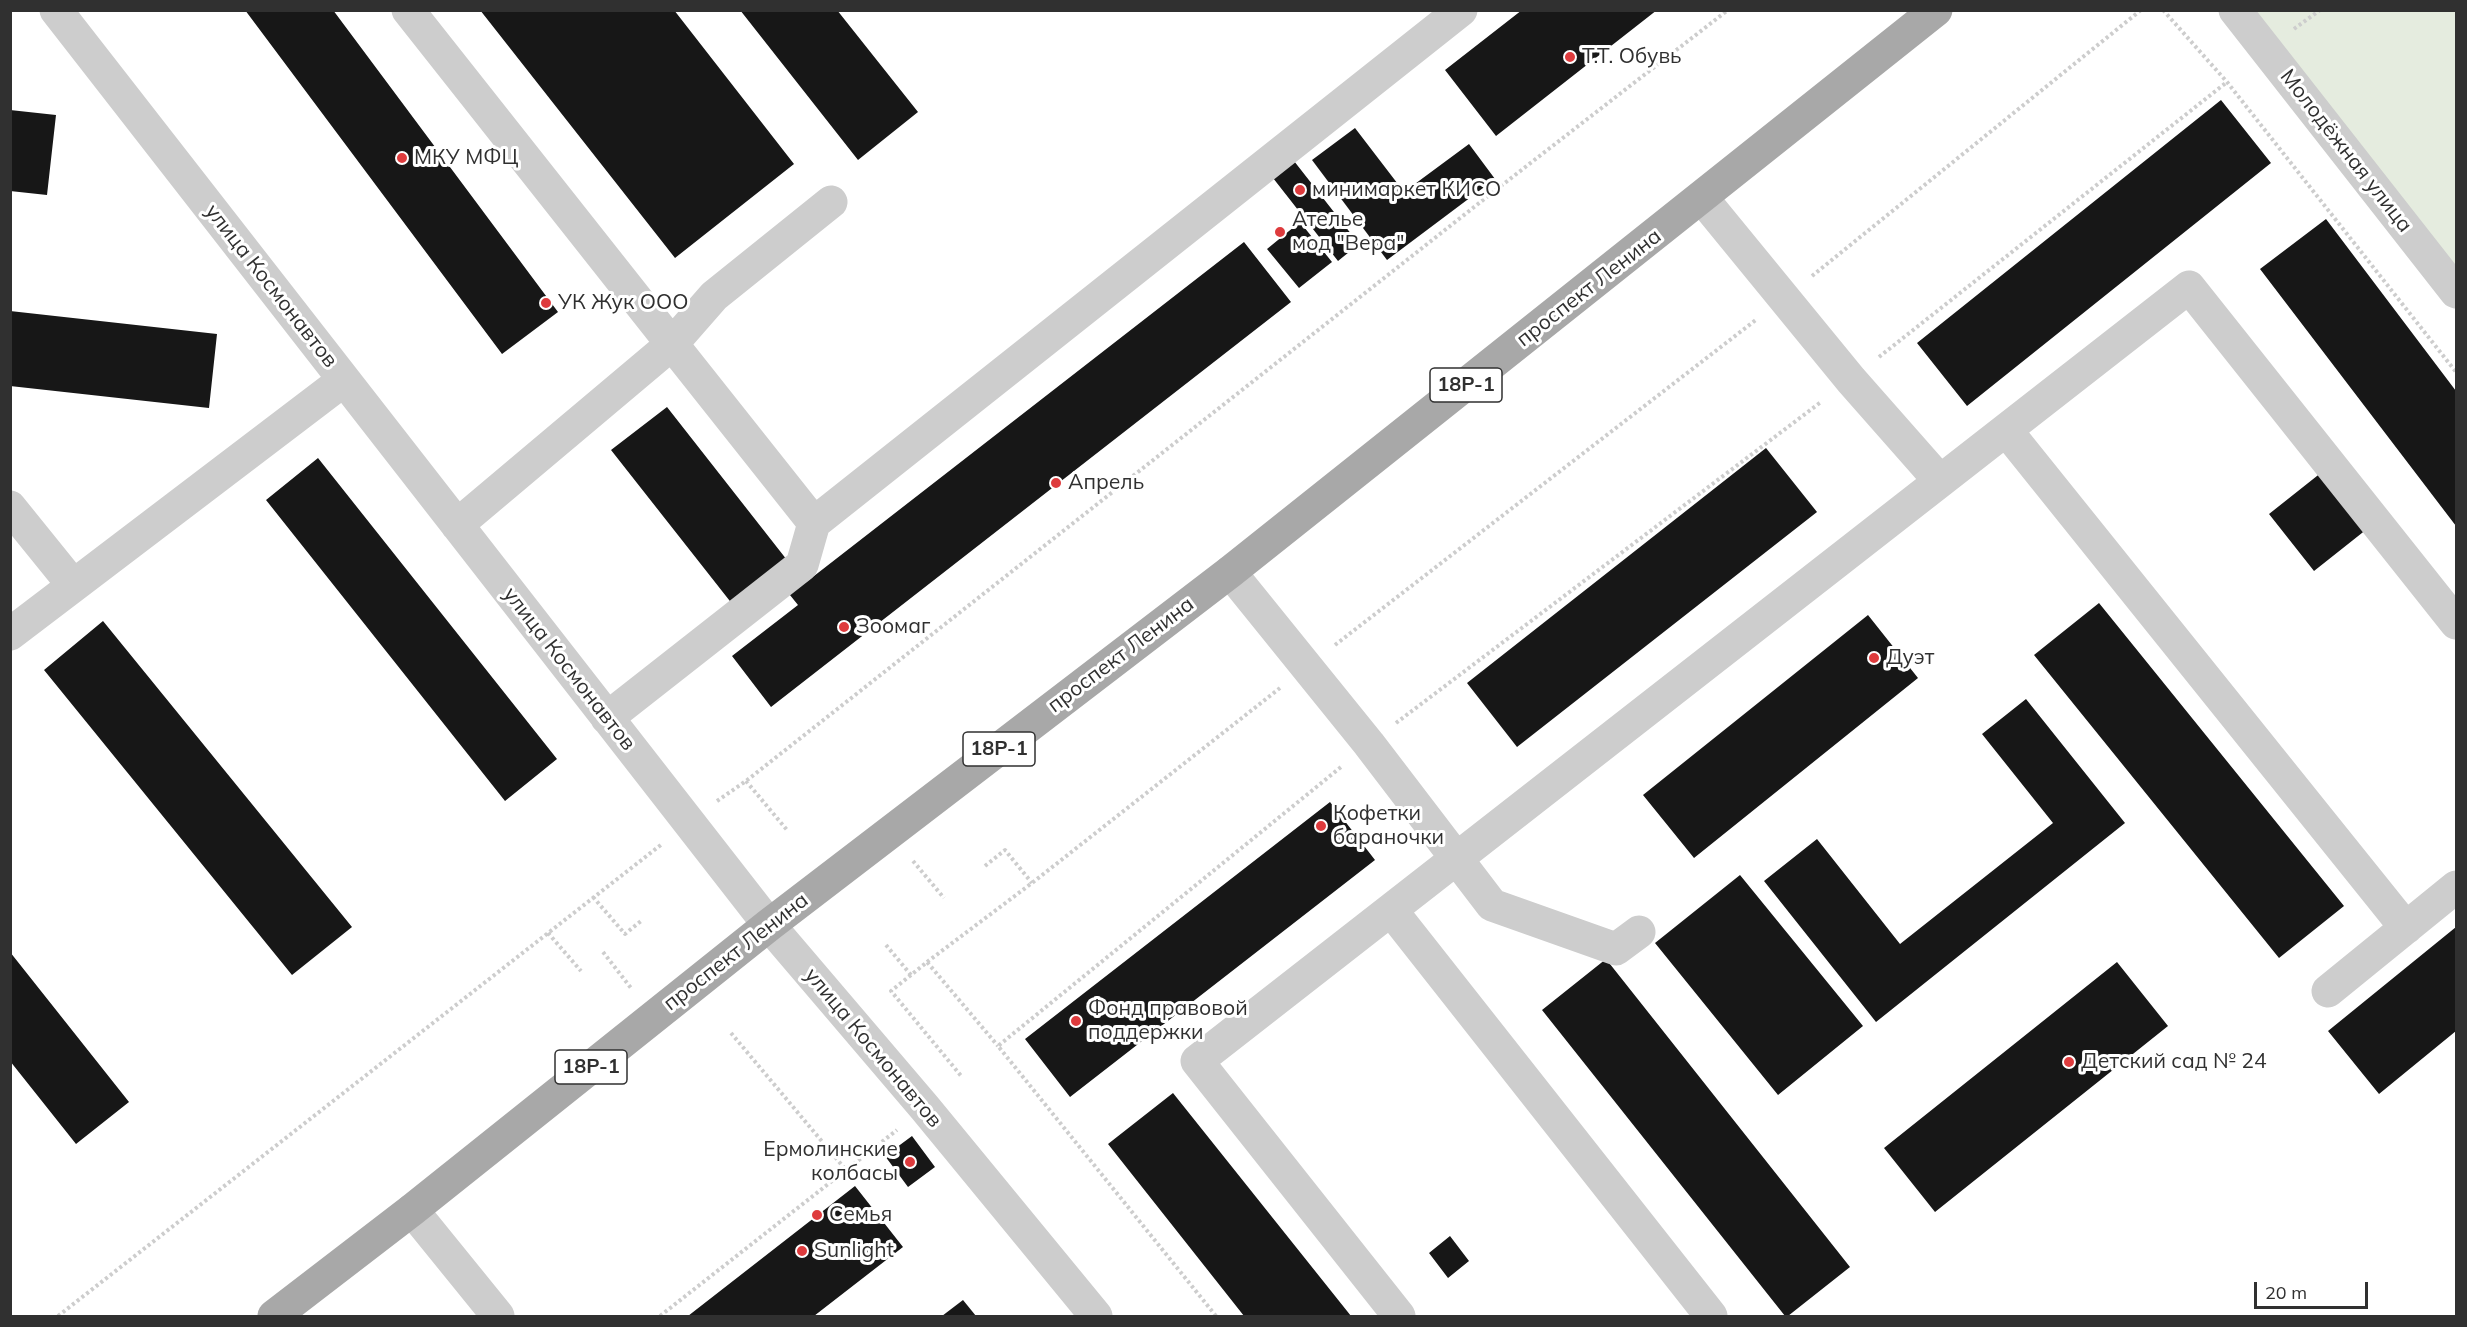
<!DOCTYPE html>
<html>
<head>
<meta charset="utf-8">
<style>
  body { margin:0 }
  #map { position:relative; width:2467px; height:1327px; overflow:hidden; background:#fff; font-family:Mulish,sans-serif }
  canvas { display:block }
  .frame { position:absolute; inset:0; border:12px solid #303030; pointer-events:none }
  .scale { position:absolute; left:2254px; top:1282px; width:114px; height:27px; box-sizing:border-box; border:3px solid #303030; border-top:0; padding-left:8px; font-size:18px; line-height:21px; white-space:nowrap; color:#303030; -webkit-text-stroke:4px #fff; paint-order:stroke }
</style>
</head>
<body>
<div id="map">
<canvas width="2467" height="1327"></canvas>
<div class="frame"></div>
<div class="scale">20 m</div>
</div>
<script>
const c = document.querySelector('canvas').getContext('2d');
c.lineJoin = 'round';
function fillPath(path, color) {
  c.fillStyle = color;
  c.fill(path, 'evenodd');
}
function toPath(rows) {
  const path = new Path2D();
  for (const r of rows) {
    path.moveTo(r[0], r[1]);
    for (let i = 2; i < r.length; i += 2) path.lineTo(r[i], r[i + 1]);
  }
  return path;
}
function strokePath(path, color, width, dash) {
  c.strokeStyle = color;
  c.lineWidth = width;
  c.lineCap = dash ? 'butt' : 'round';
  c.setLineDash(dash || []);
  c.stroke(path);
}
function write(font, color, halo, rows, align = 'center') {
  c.font = font + ' Mulish,sans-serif';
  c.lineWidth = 6;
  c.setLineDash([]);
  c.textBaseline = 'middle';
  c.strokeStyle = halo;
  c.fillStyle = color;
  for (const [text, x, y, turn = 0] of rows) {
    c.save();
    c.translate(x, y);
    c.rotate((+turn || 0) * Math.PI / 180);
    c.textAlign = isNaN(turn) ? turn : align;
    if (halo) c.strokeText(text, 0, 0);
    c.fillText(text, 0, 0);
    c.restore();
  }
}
fillPath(toPath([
  [2247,11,2456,11,2456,280]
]), '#e5ecdf');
fillPath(toPath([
  [245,10,333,10,558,312,502,354],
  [480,10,674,10,794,164,675,258],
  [740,10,837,10,918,112,858,160],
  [1522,10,1657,10,1496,136,1445,70],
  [2221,100,2271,163,1967,406,1917,343],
  [10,110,56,115,47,195,10,191],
  [1355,128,1404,192,1469,144,1495,179,1387,260,1312,160],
  [1294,161,1359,244,1338,261,1273,178],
  [2326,219,2456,391,2456,526,2260,269],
  [1300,222,1332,262,1299,288,1267,249],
  [1244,242,1291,302,771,707,732,656,798,605,773,574,733,605,611,450,667,407,805,583],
  [10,311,217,334,209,408,10,386],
  [1766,448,1817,512,1517,747,1467,683],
  [318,458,557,759,505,801,266,500],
  [2322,472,2367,529,2314,571,2269,514],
  [2099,603,2344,906,2279,958,2034,655],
  [1868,615,1918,678,1694,858,1643,795],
  [103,621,352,927,292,975,44,670],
  [2026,699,2125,823,1876,1022,1764,881,1817,839,1900,944,2053,823,1982,734],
  [1330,802,1375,860,1070,1097,1025,1039],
  [1740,875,1863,1026,1778,1095,1655,943],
  [2456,927,2456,1031,2379,1094,2328,1031],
  [10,952,129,1102,76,1144,10,1061],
  [1606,959,1850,1267,1788,1316,1785,1316,1542,1010],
  [2117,962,2168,1026,1935,1212,1884,1148],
  [1173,1093,1351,1316,1244,1316,1108,1144],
  [912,1136,935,1167,908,1187,885,1156],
  [855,1186,903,1247,814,1316,688,1316],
  [1450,1236,1469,1261,1448,1278,1429,1253],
  [963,1300,976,1316,942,1316]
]), '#171717');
strokePath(toPath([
  [2163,10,2227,82,2456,372],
  [2294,29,2320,10],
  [1812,276,2141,10],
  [1879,357,2227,82],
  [1335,645,1757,319],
  [1396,723,1821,402],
  [746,781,787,830],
  [717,801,746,781,1497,189,1728,10],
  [913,861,944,898],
  [985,866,1005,850,1032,883],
  [593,897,625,934,641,921],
  [548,933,581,971],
  [886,945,911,975,927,962,998,1046],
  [603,952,631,988],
  [927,962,1032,883,1280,688],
  [911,975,891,991,962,1077],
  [731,1033,846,1170],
  [58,1316,662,844],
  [660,1316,897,1130],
  [1216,1316,998,1046,1341,767]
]), '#cdcdcd', 4, [3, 3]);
strokePath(toPath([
  [56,10,769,925,925,1108,1096,1316],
  [408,10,672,344,714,296,831,202],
  [2235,10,2456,292],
  [1702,198,1851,380,1940,481],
  [2006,430,2406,928],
  [10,507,73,585],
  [457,525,672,344,814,523,1461,10],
  [1230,572,1369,744,1492,905,1616,949,1639,932],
  [10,634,344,380],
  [607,718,802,565,814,523],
  [1391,910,1711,1316],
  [2328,991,2456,887],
  [412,1210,498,1316],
  [1399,1316,1197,1061,2189,287,2456,623]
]), '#cdcdcd', 33);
strokePath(toPath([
  [274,1316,412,1210,769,925,1230,572,1936,10]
]), '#a8a8a8', 33);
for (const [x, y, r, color] of [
  [1570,57,6,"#de3b3d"],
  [402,158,6,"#de3b3d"],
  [1300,190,6,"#de3b3d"],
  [1280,232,6,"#de3b3d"],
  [546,303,6,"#de3b3d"],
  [1056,483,6,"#de3b3d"],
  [844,627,6,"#de3b3d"],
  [1874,658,6,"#de3b3d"],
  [1321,826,6,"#de3b3d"],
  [1076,1021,6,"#de3b3d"],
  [2069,1062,6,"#de3b3d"],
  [910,1162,6,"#de3b3d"],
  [817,1215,6,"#de3b3d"],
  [802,1251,6,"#de3b3d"]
]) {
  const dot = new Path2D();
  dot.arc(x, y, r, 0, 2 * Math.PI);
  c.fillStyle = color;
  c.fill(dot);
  strokePath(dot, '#fff', 2);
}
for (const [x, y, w] of [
  [1466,385,72],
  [999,749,72],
  [591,1067,72]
]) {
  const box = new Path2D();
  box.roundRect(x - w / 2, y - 17, w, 34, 4.5);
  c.fillStyle = '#fff';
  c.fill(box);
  strokePath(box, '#303030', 1.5);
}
write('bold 20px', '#303030', null, [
  ["18Р-1",1466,385],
  ["18Р-1",999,749],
  ["18Р-1",591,1067]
]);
write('21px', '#303030', '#fff', [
  ["Т.Т. Обувь",1582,57],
  ["МКУ МФЦ",414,158],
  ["минимаркет КИСО",1312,190],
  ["Ателье",1292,220],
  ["мод \"Вера\"",1292,244],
  ["УК Жук ООО",558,303],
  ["Апрель",1068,483],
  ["Зоомаг",856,627],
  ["Дуэт",1886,658],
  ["Кофетки",1333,814],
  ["бараночки",1333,838],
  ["Фонд правовой",1088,1009],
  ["поддержки",1088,1033],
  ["Детский сад № 24",2081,1062],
  ["Ермолинские",898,1150,"right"],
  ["колбасы",898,1174,"right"],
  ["Семья",829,1215],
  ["Sunlight",814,1251]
], 'left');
write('21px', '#303030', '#fff', [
  ["Молодёжная улица",2346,151,52],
  ["улица Космонавтов",271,286,52],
  ["проспект Ленина",1589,288,-38],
  ["проспект Ленина",1121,655,-37],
  ["улица Космонавтов",569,669,52],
  ["проспект Ленина",736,952,-38],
  ["улица Космонавтов",873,1048,50]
]);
</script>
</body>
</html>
